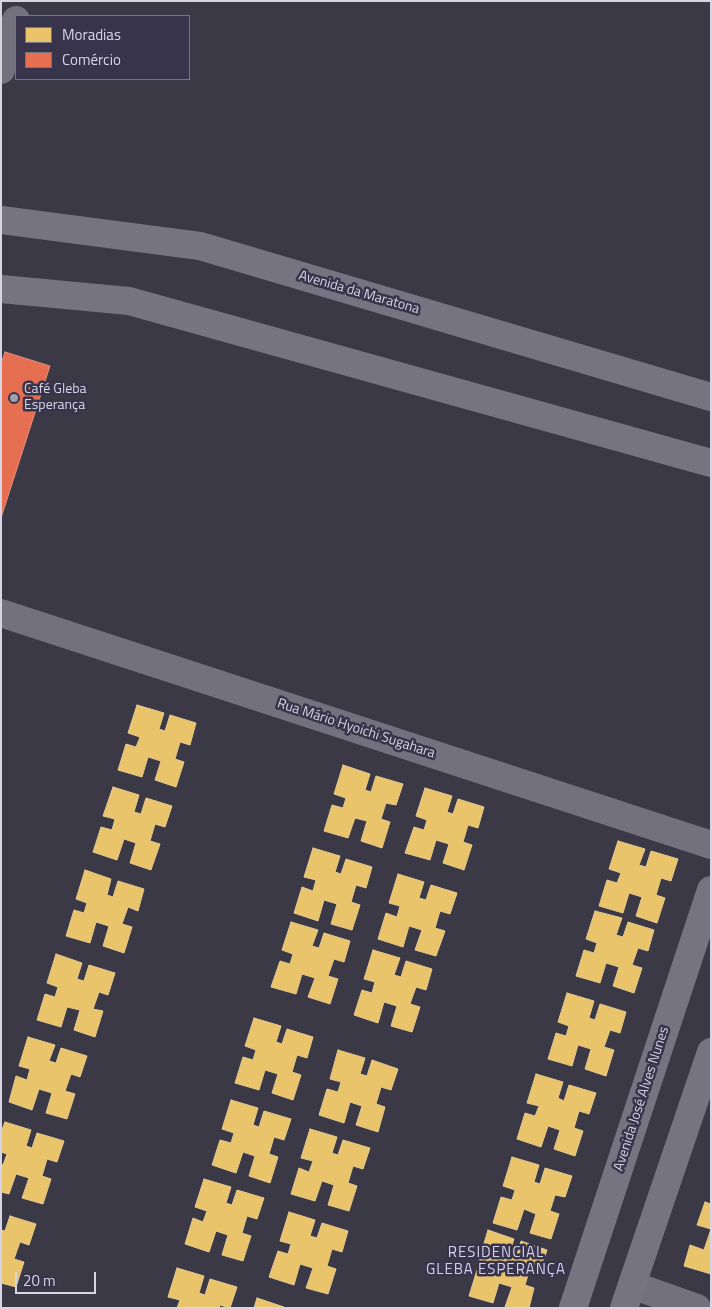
<!DOCTYPE html>
<html>
<head>
<meta charset="utf-8">
<style>
  body { margin:0 }
  #map { position:relative; width:712px; height:1309px; overflow:hidden; background:#3c3946; font-family:"Titillium Web",sans-serif }
  canvas { display:block }
  .frame { position:absolute; inset:0; border:2px solid #d7d5e4; pointer-events:none }
  .legend { position:absolute; left:15px; top:15px; width:175px; height:65px; box-sizing:border-box; background:#38344b; border:1px solid #787488; margin:0; padding:6px 9px; list-style:none; font-size:15px; color:#d7d5e4 }
  .legend li { display:flex; align-items:center; gap:10px; height:25px }
  .legend b { width:25px; border:1px solid #787488 }
  .scale { position:absolute; left:15px; top:1272px; width:81px; height:22px; box-sizing:border-box; border:2px solid #d7d5e4; border-top:0; padding-left:6px; font-size:15px; line-height:18px; white-space:nowrap; color:#d7d5e4; -webkit-text-stroke:4px #38344b; paint-order:stroke }
</style>
</head>
<body>
<div id="map">
<canvas width="712" height="1309"></canvas>
<div class="frame"></div>
<ul class="legend">
<li><b style="height:14px;background:#e9c46a"></b>Moradias</li>
<li><b style="height:14px;background:#e76f51"></b>Comércio</li>
</ul>
<div class="scale">20 m</div>
</div>
<script>
const c = document.querySelector('canvas').getContext('2d');
c.lineJoin = 'round';
function fillPath(path, color) {
  c.fillStyle = color;
  c.fill(path, 'evenodd');
}
function toPath(rows) {
  const path = new Path2D();
  for (const r of rows) {
    path.moveTo(r[0], r[1]);
    for (let i = 2; i < r.length; i += 2) path.lineTo(r[i], r[i + 1]);
  }
  return path;
}
function strokePath(path, color, width, dash) {
  c.strokeStyle = color;
  c.lineWidth = width;
  c.lineCap = dash ? 'butt' : 'round';
  c.setLineDash(dash || []);
  c.stroke(path);
}
function write(font, color, halo, rows, align = 'center') {
  c.font = font + ' "Titillium Web",sans-serif';
  c.lineWidth = 5;
  c.setLineDash([]);
  c.textBaseline = 'middle';
  c.strokeStyle = halo;
  c.fillStyle = color;
  for (const [text, x, y, turn = 0] of rows) {
    c.save();
    c.translate(x, y);
    c.rotate((+turn || 0) * Math.PI / 180);
    c.textAlign = isNaN(turn) ? turn : align;
    if (halo) c.strokeText(text, 0, 0);
    c.fillText(text, 0, 0);
    c.restore();
  }
}
const homes = toPath([
  [137,705,164,713,159,729,165,731,170,715,196,723,190,745,180,742,175,759,184,762,176,787,155,780,161,761,148,757,142,777,118,770,126,744,136,747,140,737,128,733,137,705],
  [343,765,370,774,365,790,371,792,376,776,403,784,396,805,386,803,381,819,390,822,382,848,361,841,367,821,355,818,348,838,324,831,332,805,343,808,346,798,334,794,343,765],
  [113,787,139,795,134,812,141,814,146,798,172,806,165,827,155,824,150,841,160,844,151,870,130,863,136,843,124,839,117,860,93,852,101,827,112,830,115,819,103,816,113,787],
  [425,788,452,796,447,812,453,814,458,799,484,807,478,828,468,825,463,842,472,845,464,870,443,863,449,844,436,840,430,860,405,853,414,827,424,830,427,820,416,816,425,788],
  [618,841,645,849,639,865,646,867,651,851,678,859,671,881,661,878,656,895,665,898,657,923,636,916,642,897,629,893,623,913,599,906,607,880,617,883,621,873,609,869,618,841],
  [313,848,340,856,335,872,341,874,346,859,372,867,366,888,356,885,351,902,360,905,352,930,331,924,337,904,324,900,318,921,294,913,302,887,313,891,316,880,304,877,313,848],
  [85,870,111,879,107,895,113,897,118,881,144,889,138,911,128,907,122,924,132,927,124,953,103,946,109,926,96,922,90,943,66,936,74,910,84,913,87,903,76,899,85,870],
  [398,874,424,882,419,898,426,900,431,885,457,893,450,914,440,911,435,928,445,931,436,956,415,950,422,930,409,926,403,947,378,939,386,913,397,917,400,906,389,903,398,874],
  [595,911,622,918,616,935,623,937,628,922,654,930,648,951,638,948,632,965,642,968,634,993,613,986,619,967,606,963,600,983,576,976,584,950,594,953,597,943,586,939,595,911],
  [291,922,318,930,312,946,319,948,324,933,350,941,344,962,334,959,328,976,338,979,330,1004,308,997,315,978,302,974,296,994,271,987,280,961,290,964,293,954,282,950,291,922],
  [373,950,400,958,394,975,401,977,406,961,432,969,426,990,416,987,410,1004,420,1007,412,1032,391,1026,397,1006,384,1002,378,1023,354,1015,362,990,372,993,375,982,364,979,373,950],
  [56,954,82,963,77,979,84,981,89,965,115,973,108,995,99,992,93,1009,103,1011,95,1037,74,1030,80,1010,67,1007,61,1027,37,1020,45,994,55,997,58,987,47,983,56,954],
  [567,993,594,1001,589,1018,595,1020,600,1004,626,1012,620,1033,610,1030,604,1047,614,1050,606,1076,585,1069,591,1049,578,1045,572,1066,548,1059,556,1033,566,1036,569,1026,558,1022,567,993],
  [254,1018,281,1026,276,1042,282,1044,287,1029,313,1037,307,1058,297,1055,292,1072,301,1075,293,1100,272,1093,278,1074,265,1070,259,1090,235,1083,243,1057,253,1060,256,1050,245,1046,254,1018],
  [28,1037,55,1045,49,1061,56,1063,61,1048,87,1056,80,1077,71,1074,65,1091,75,1094,67,1119,46,1113,52,1093,39,1089,32,1110,9,1102,16,1076,27,1080,30,1069,19,1066,28,1037],
  [338,1050,365,1058,360,1074,367,1076,372,1060,398,1069,391,1090,381,1087,376,1104,385,1107,378,1132,356,1125,362,1106,350,1102,344,1123,319,1115,327,1089,338,1092,341,1082,330,1079,338,1050],
  [536,1074,563,1082,558,1098,564,1101,569,1085,596,1093,589,1114,579,1111,574,1128,583,1131,575,1156,554,1149,560,1130,548,1126,541,1147,517,1139,525,1113,535,1116,539,1106,527,1103,536,1074],
  [231,1100,258,1108,253,1125,259,1127,264,1111,291,1119,284,1140,274,1137,269,1154,278,1157,270,1183,249,1176,255,1156,243,1152,236,1173,212,1165,220,1140,231,1143,234,1133,222,1129,231,1100],
  [5,1122,31,1130,26,1146,32,1148,37,1133,64,1141,57,1162,47,1159,42,1176,51,1179,43,1204,22,1198,29,1178,16,1174,9,1194,1,1192,1,1164,3,1165,7,1154,1,1152,1,1132,5,1122],
  [310,1129,337,1137,332,1153,338,1155,343,1140,370,1148,363,1169,353,1166,348,1183,357,1186,349,1211,328,1205,334,1185,322,1181,315,1201,291,1194,299,1168,309,1172,313,1161,301,1158,310,1129],
  [512,1157,539,1165,534,1182,540,1184,545,1168,572,1176,565,1197,555,1195,550,1211,559,1214,551,1239,530,1233,536,1214,524,1209,517,1230,493,1223,501,1197,512,1200,515,1190,503,1186,512,1157],
  [204,1179,231,1187,226,1203,232,1205,237,1190,264,1198,257,1219,247,1216,242,1233,251,1236,243,1261,222,1255,228,1235,216,1231,209,1252,185,1244,193,1218,203,1222,207,1211,195,1207,204,1179],
  [705,1202,711,1204,711,1229,697,1225,705,1202],
  [289,1212,315,1220,310,1236,317,1238,322,1223,348,1231,342,1252,332,1249,327,1266,336,1269,328,1294,306,1288,313,1268,300,1264,294,1285,269,1277,278,1251,288,1254,291,1244,280,1241,289,1212],
  [10,1216,36,1224,29,1245,20,1242,14,1259,24,1262,16,1287,1,1283,1,1230,5,1231,10,1216],
  [711,1229,711,1274,684,1266,690,1245,704,1250,711,1229],
  [488,1230,514,1239,509,1255,516,1258,521,1241,547,1250,540,1271,530,1268,525,1285,534,1288,529,1308,505,1307,512,1287,499,1283,493,1303,469,1296,477,1270,487,1273,490,1263,479,1260,488,1230],
  [177,1268,204,1276,199,1293,205,1295,210,1279,237,1287,230,1308,220,1305,219,1308,177,1308,180,1300,168,1297,177,1268],
  [257,1298,284,1307,283,1308,254,1308,257,1298]
]);
fillPath(homes, '#e9c46a');
strokePath(homes, '#e4c98f', 1);
const shops = toPath([
  [5,352,50,366,1,518,1,364,5,352]
]);
fillPath(shops, '#e76f51');
strokePath(shops, '#e28e7d', 1);
strokePath(toPath([
  [1,70,16,20],
  [1,613,711,845],
  [632,1285,697,1308]
]), '#73717d', 28);
strokePath(toPath([
  [1,220,200,246,711,397],
  [1,289,129,301,711,463],
  [573,1308,711,890],
  [624,1308,711,1052]
]), '#777482', 28);
for (const [x, y, r, color] of [
  [14,398,5,"#a19ead"]
]) {
  const dot = new Path2D();
  dot.arc(x, y, r, 0, 2 * Math.PI);
  c.fillStyle = color;
  c.fill(dot);
  strokePath(dot, '#38344b', 2);
}
write('14px', '#d7d5e4', '#38344b', [
  ["Avenida da Maratona",359,293,16],
  ["Rua Mário Hyoichi Sugahara",356,729,18],
  ["Avenida José Alves Nunes",642,1099,-72]
]);
write('14px', '#d7d5e4', '#38344b', [
  ["Café Gleba",24,390],
  ["Esperança",24,406]
], 'left');
c.letterSpacing = '1px';
write('15px', '#d3d0ed', '#38344b', [
  ["RESIDENCIAL",496,1253],
  ["GLEBA ESPERANÇA",496,1270]
]);
c.letterSpacing = '0px';
</script>
</body>
</html>
